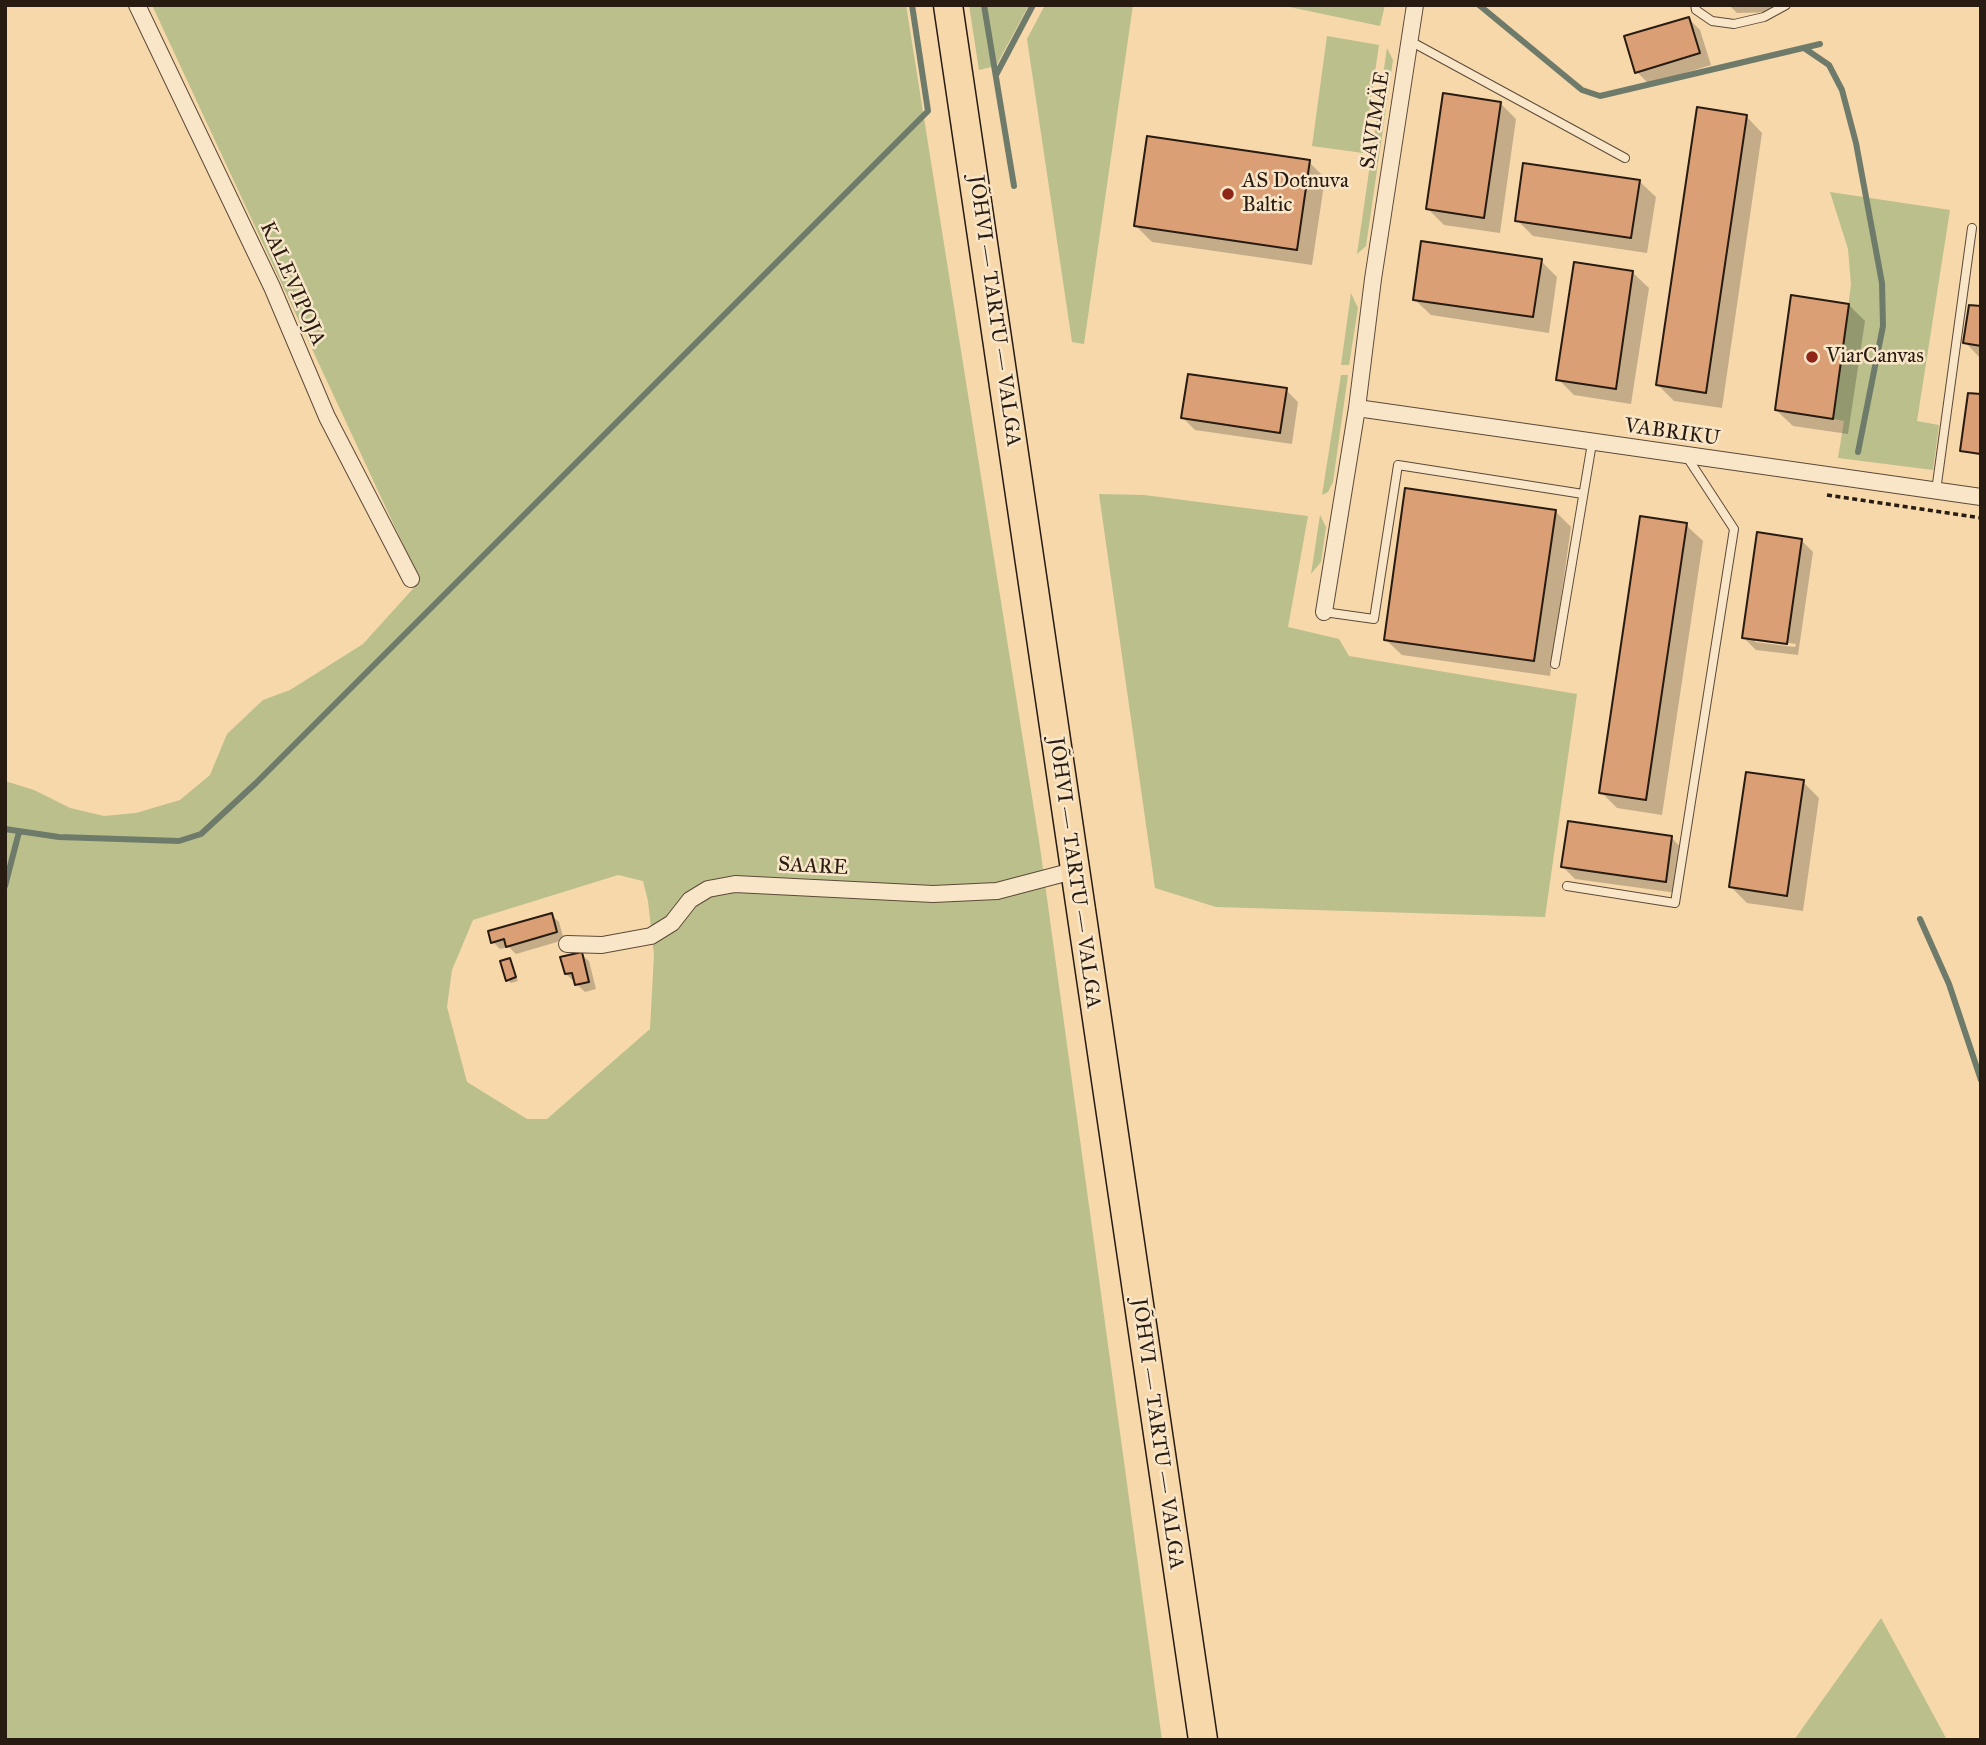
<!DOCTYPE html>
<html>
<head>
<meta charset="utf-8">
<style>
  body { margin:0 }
  #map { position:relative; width:1986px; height:1745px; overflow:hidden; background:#f6d8ab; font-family:"IM FELL Great Primer",serif }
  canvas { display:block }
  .frame { position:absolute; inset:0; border:7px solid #281b12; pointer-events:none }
</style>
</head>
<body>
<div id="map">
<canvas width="1986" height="1745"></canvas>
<div class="frame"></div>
</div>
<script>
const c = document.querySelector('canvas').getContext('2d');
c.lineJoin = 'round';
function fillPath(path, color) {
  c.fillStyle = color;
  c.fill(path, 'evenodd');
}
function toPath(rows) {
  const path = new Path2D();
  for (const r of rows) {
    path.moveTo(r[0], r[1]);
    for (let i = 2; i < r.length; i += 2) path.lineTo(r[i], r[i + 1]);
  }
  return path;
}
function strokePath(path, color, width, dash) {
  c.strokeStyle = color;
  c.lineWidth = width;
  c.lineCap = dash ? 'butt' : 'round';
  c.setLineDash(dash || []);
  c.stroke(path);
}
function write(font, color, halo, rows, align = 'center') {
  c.font = font + ' "IM FELL Great Primer",serif';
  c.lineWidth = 5;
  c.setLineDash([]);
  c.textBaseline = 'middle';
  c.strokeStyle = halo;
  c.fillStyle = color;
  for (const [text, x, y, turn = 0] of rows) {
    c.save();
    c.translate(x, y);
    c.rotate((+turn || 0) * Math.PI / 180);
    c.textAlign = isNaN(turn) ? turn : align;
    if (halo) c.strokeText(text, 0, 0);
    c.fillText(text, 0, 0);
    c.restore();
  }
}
fillPath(toPath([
  [152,5,906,5,1040,847,1162,1740,5,1740,5,781,34,790,70,808,104,816,136,813,180,800,210,775,227,734,263,700,290,690,363,644,420,581],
  [618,875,643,881,648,901,654,955,650,1029,547,1119,527,1119,467,1082,447,1007,452,970,473,920],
  [969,5,1029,5,996,66,979,70],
  [1045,5,1133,5,1084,344,1072,342,1027,39],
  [1280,5,1385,5,1380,26],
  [1327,36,1379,45,1363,153,1312,146],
  [1387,48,1393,60,1366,246,1357,254],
  [1830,192,1950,210,1917,421,1939,425,1933,470,1838,458,1844,421,1833,419,1851,285,1848,249],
  [1351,293,1358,308,1349,365,1341,365],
  [1341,375,1348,375,1333,482,1328,492,1322,495],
  [1099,494,1144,495,1308,516,1288,627,1339,639,1349,656,1577,694,1545,917,1216,907,1155,888],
  [1320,515,1326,527,1321,562,1311,574],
  [1881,1618,1947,1740,1794,1740]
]), '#babf8b');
fillPath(toPath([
  [1729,5,1776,5,1776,12,1737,13],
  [1688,18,1700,30,1711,65,1649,84,1637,72],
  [1500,103,1516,119,1500,233,1444,225,1428,209],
  [1746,116,1762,133,1722,408,1674,401,1658,385],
  [1309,162,1325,178,1312,265,1152,242,1135,225],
  [1639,181,1656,197,1647,253,1533,236,1517,220],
  [1541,261,1557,277,1549,333,1431,315,1414,299],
  [1632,272,1649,288,1631,404,1574,395,1558,379],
  [1849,305,1865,321,1848,434,1793,426,1776,410],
  [1981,308,1981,359,1965,342],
  [1286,390,1298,402,1292,444,1195,430,1183,418],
  [1981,396,1981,456,1962,450],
  [1555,511,1571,527,1550,676,1402,655,1385,639],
  [1686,525,1703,541,1662,815,1617,808,1601,792],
  [1801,540,1813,552,1798,655,1756,650,1744,638],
  [1755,638,1796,644,1795,647,1755,642],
  [1803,782,1819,798,1803,911,1747,903,1731,887],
  [1672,838,1683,850,1677,893,1575,879,1563,867],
  [551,915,559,922,564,940,516,954,509,947,500,949,493,942],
  [581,954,589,961,596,989,585,992,566,974],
  [509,960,518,981,511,983,508,980]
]), '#0003');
strokePath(toPath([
  [984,5,1014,186],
  [1479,5,1582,90,1600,96,1820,44],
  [1804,48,1829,65,1842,90,1856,143,1882,283,1883,326,1858,452],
  [996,75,1033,5],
  [5,829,59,837,179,841,201,834,256,783,928,111,912,5],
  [5,886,19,832],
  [1920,919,1949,984,1981,1080]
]), '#6f7b6a', 6);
const building = toPath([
  [1689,17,1700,53,1635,73,1624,36,1689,17],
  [1443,93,1501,102,1484,218,1426,209,1443,93],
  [1697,107,1747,115,1706,393,1656,385,1697,107],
  [1147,136,1310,160,1297,250,1134,226,1147,136],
  [1523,163,1640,180,1631,238,1515,221,1523,163],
  [1421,241,1542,259,1533,317,1413,300,1421,241],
  [1574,262,1633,271,1616,389,1556,380,1574,262],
  [1791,295,1849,304,1833,419,1775,410,1791,295],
  [1969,305,1981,306,1981,346,1963,343,1969,305],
  [1188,374,1287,388,1280,433,1181,418,1188,374],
  [1968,393,1981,394,1981,454,1960,451,1968,393],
  [1405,488,1556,510,1534,661,1384,640,1405,488],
  [1640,516,1687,523,1646,800,1599,793,1640,516],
  [1757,532,1802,539,1787,644,1742,638,1757,532],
  [1746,772,1804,780,1787,896,1729,887,1746,772],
  [1568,821,1672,836,1666,882,1561,867,1568,821],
  [552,913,557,932,506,947,504,939,491,943,488,931,552,913],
  [582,952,589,982,575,985,572,973,565,974,560,957,582,952],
  [510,958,516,977,506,981,500,961,510,958]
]);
fillPath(building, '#da9f74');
strokePath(building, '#281b12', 2);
const service = toPath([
  [1695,5,1696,10,1712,21,1734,24,1764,17,1786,5],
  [1410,41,1625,158],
  [1936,491,1972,228],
  [1324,612,1374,619,1398,465,1583,494],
  [1555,664,1592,443],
  [1567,886,1675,903,1734,529,1687,457]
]);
const minor = toPath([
  [137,5,272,287,327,417,411,579],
  [1357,408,1981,497],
  [1324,612,1357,408,1373,279,1415,5],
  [567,944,602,945,651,936,672,923,690,900,708,889,735,884,933,894,997,891,1073,871]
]);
const trunk = toPath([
  [948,5,1203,1740]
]);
strokePath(service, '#5c4a38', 10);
strokePath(minor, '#5c4a38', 18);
strokePath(trunk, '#281b12', 31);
strokePath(toPath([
  [1827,495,1981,518]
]), '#281b12', 3.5, [5, 3.5]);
strokePath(service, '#f9e6c8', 8);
strokePath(minor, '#f9e6c8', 16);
strokePath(trunk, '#f6d8ab', 28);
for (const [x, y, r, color] of [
  [1228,194,7,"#8f2418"],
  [1812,357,7,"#8f2418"]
]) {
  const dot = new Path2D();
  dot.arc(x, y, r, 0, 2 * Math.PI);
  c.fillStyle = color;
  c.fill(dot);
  strokePath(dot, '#f9e6c8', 2.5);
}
write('21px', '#281b12', '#f9e6c8', [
  ["SAVIMÄE",1376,120,-81],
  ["KALEVIPOJA",292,284,66],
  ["JÕHVI — TARTU — VALGA",994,311,82],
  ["VABRIKU",1672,433,8],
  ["SAARE",813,867,3],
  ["JÕHVI — TARTU — VALGA",1074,873,82],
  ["JÕHVI — TARTU — VALGA",1157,1434,82]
]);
write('21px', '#281b12', '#f9e6c8', [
  ["AS Dotnuva",1242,182],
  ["Baltic",1242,206],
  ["ViarCanvas",1826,357]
], 'left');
</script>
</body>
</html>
